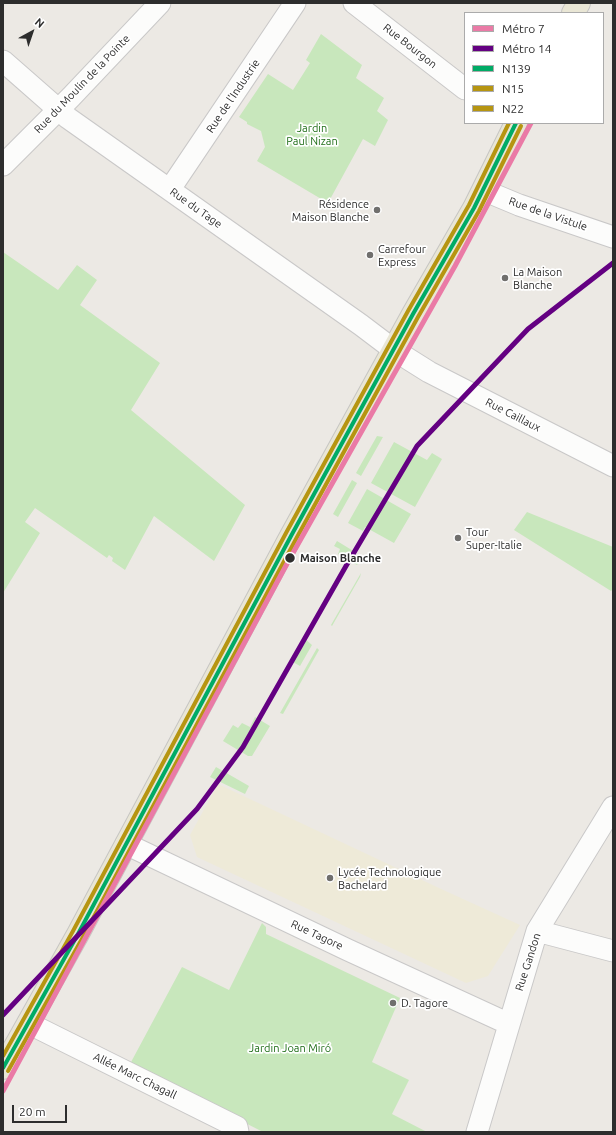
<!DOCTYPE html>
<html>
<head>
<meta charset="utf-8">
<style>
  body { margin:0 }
  #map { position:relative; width:616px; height:1135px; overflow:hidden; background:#ece9e4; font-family:Ubuntu,sans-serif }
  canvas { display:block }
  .frame { position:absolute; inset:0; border:4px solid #2d2d2d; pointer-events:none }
  .legend { position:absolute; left:464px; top:12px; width:140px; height:112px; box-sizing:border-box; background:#fff; border:1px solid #ababab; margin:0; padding:5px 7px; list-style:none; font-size:12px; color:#2d2d2d }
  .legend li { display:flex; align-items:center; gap:8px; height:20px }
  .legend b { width:20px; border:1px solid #ababab }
  .north { position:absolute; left:12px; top:12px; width:40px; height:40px; -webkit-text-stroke:3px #fff; paint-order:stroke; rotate:40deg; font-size:11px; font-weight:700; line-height:16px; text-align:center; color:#2d2d2d }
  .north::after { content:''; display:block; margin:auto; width:14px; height:18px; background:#2d2d2d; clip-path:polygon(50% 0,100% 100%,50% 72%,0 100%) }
  .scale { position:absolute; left:12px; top:1105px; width:55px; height:18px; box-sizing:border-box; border:2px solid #2d2d2d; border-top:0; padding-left:5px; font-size:12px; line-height:14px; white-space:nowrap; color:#2d2d2d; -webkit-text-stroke:3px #fff; paint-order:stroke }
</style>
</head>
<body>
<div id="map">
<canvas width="616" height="1135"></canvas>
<div class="frame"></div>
<ul class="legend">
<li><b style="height:5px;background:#ea7aa6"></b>Métro 7</li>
<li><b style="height:5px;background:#640082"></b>Métro 14</li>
<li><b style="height:5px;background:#00ab66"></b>N139</li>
<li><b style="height:5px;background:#b69511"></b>N15</li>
<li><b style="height:5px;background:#b69511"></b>N22</li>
</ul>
<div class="north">N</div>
<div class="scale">20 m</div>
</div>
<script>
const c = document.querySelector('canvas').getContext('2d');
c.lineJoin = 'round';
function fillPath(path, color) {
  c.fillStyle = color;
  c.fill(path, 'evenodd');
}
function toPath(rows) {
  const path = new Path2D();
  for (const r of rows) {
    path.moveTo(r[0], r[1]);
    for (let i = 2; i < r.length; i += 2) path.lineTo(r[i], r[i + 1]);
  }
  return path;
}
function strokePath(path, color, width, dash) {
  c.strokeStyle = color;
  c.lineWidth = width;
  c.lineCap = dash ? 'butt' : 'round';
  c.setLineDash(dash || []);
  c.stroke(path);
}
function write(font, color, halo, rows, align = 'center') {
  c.font = font + ' Ubuntu,sans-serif';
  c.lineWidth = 3.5;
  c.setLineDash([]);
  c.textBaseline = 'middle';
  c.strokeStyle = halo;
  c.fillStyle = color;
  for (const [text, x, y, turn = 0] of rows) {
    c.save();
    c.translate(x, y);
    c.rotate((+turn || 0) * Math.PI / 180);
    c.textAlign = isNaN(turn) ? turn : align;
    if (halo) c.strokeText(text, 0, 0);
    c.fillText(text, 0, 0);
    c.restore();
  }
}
fillPath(toPath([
  [218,784,439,888,520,925,488,976,466,983,197,857,190,835]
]), '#eeead8');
fillPath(toPath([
  [321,34,362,65,356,78,384,98,377,111,388,120,375,146,363,139,328,203,257,161,265,147,261,131,247,124,247,122,239,117,268,74,293,90,310,63,306,60],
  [3,252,58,290,77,265,97,280,80,305,160,363,131,410,245,505,214,561,154,516,125,570,112,561,113,558,109,555,107,558,35,508,25,522,40,533,3,593],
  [377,436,383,437,361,476,356,473],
  [394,442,427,460,432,453,442,459,415,507,371,483],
  [352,480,357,483,338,517,333,514],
  [367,489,411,514,394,543,365,527,363,531,348,523],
  [527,512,613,547,613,589,611,591,514,530],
  [337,541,355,552,359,562,357,565,348,560,351,554,346,552,343,557,338,554,340,549,334,546],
  [361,573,360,577,332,626,331,625],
  [304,638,312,645,300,666,291,661],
  [317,648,319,650,283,714,280,713],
  [255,717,270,726,252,756,248,756,223,741,233,725,238,728,242,723,250,727],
  [216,767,249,786,245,794,210,777],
  [262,923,266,927,266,934,400,998,372,1062,409,1080,392,1114,427,1132,263,1132,130,1064,182,967,229,990]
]), '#c8e7bc');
const minor = toPath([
  [354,3,465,89],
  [3,61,68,118,361,325,394,350,429,372,613,466],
  [3,165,71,97,160,3],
  [170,189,295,3],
  [483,190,519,205,613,237],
  [126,844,348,950,509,1024],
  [537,931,613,951],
  [28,1023,237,1127,238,1132],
  [477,1132,537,931,613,807]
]);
const major = toPath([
  [573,13,579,3],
  [3,1068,78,934,291,536,413,314,474,208,516,123]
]);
strokePath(minor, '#c9c8c8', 23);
strokePath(major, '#c6c5c3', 24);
strokePath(minor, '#fcfcfb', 21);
strokePath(major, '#e9e6d5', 22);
strokePath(toPath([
  [3,1068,78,934,291,536,413,314,474,208,516,123]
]), '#00ab66', 4);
strokePath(toPath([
  [8,1071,83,937,296,539,418,317,479,211,521,126]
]), '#b69511', 4);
strokePath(toPath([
  [3,1056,73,931,286,533,408,311,469,205,509,123]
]), '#b69511', 4);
strokePath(toPath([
  [3,1091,289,560,455,266,531,123]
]), '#ea7aa6', 5);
strokePath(toPath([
  [3,1015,197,809,243,747,346,566,417,446,528,329,613,263]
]), '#640082', 5);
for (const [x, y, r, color] of [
  [377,210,4,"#706f6d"],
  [370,255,4,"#706f6d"],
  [505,278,4,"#706f6d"],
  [458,538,4,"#706f6d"],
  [290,558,5.5,"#2d2d2d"],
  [330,878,4,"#706f6d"],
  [393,1003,4,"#706f6d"]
]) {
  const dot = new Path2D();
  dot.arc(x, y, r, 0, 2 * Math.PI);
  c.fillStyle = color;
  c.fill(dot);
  strokePath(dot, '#fff', 1.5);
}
write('11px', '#2d2d2d', '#fff', [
  ["Rue Bourgon",410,46,38],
  ["Rue du Moulin de la Pointe",82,84,-46],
  ["Rue de l'Industrie",233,96,-56],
  ["Rue du Tage",196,208,35],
  ["Rue de la Vistule",548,214,19],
  ["Rue Caillaux",513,415,27],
  ["Rue Tagore",317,935,25],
  ["Rue Gandon",528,962,-72],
  ["Allée Marc Chagall",135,1076,26]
]);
write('11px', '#206e19', '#fff', [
  ["Jardin",312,128],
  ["Paul Nizan",312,141],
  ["Jardin Joan Miró",290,1048]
]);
write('11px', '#2d2d2d', '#fff', [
  ["Résidence",369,204,"right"],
  ["Maison Blanche",369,217,"right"],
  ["Carrefour",378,249],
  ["Express",378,262],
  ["La Maison",513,272],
  ["Blanche",513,285],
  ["Tour",466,532],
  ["Super-Italie",466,545],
  ["Lycée Technologique",338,872],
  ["Bachelard",338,885],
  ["D. Tagore",401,1003]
], 'left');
write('bold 11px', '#2d2d2d', '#fff', [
  ["Maison Blanche",300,558]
], 'left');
</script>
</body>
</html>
